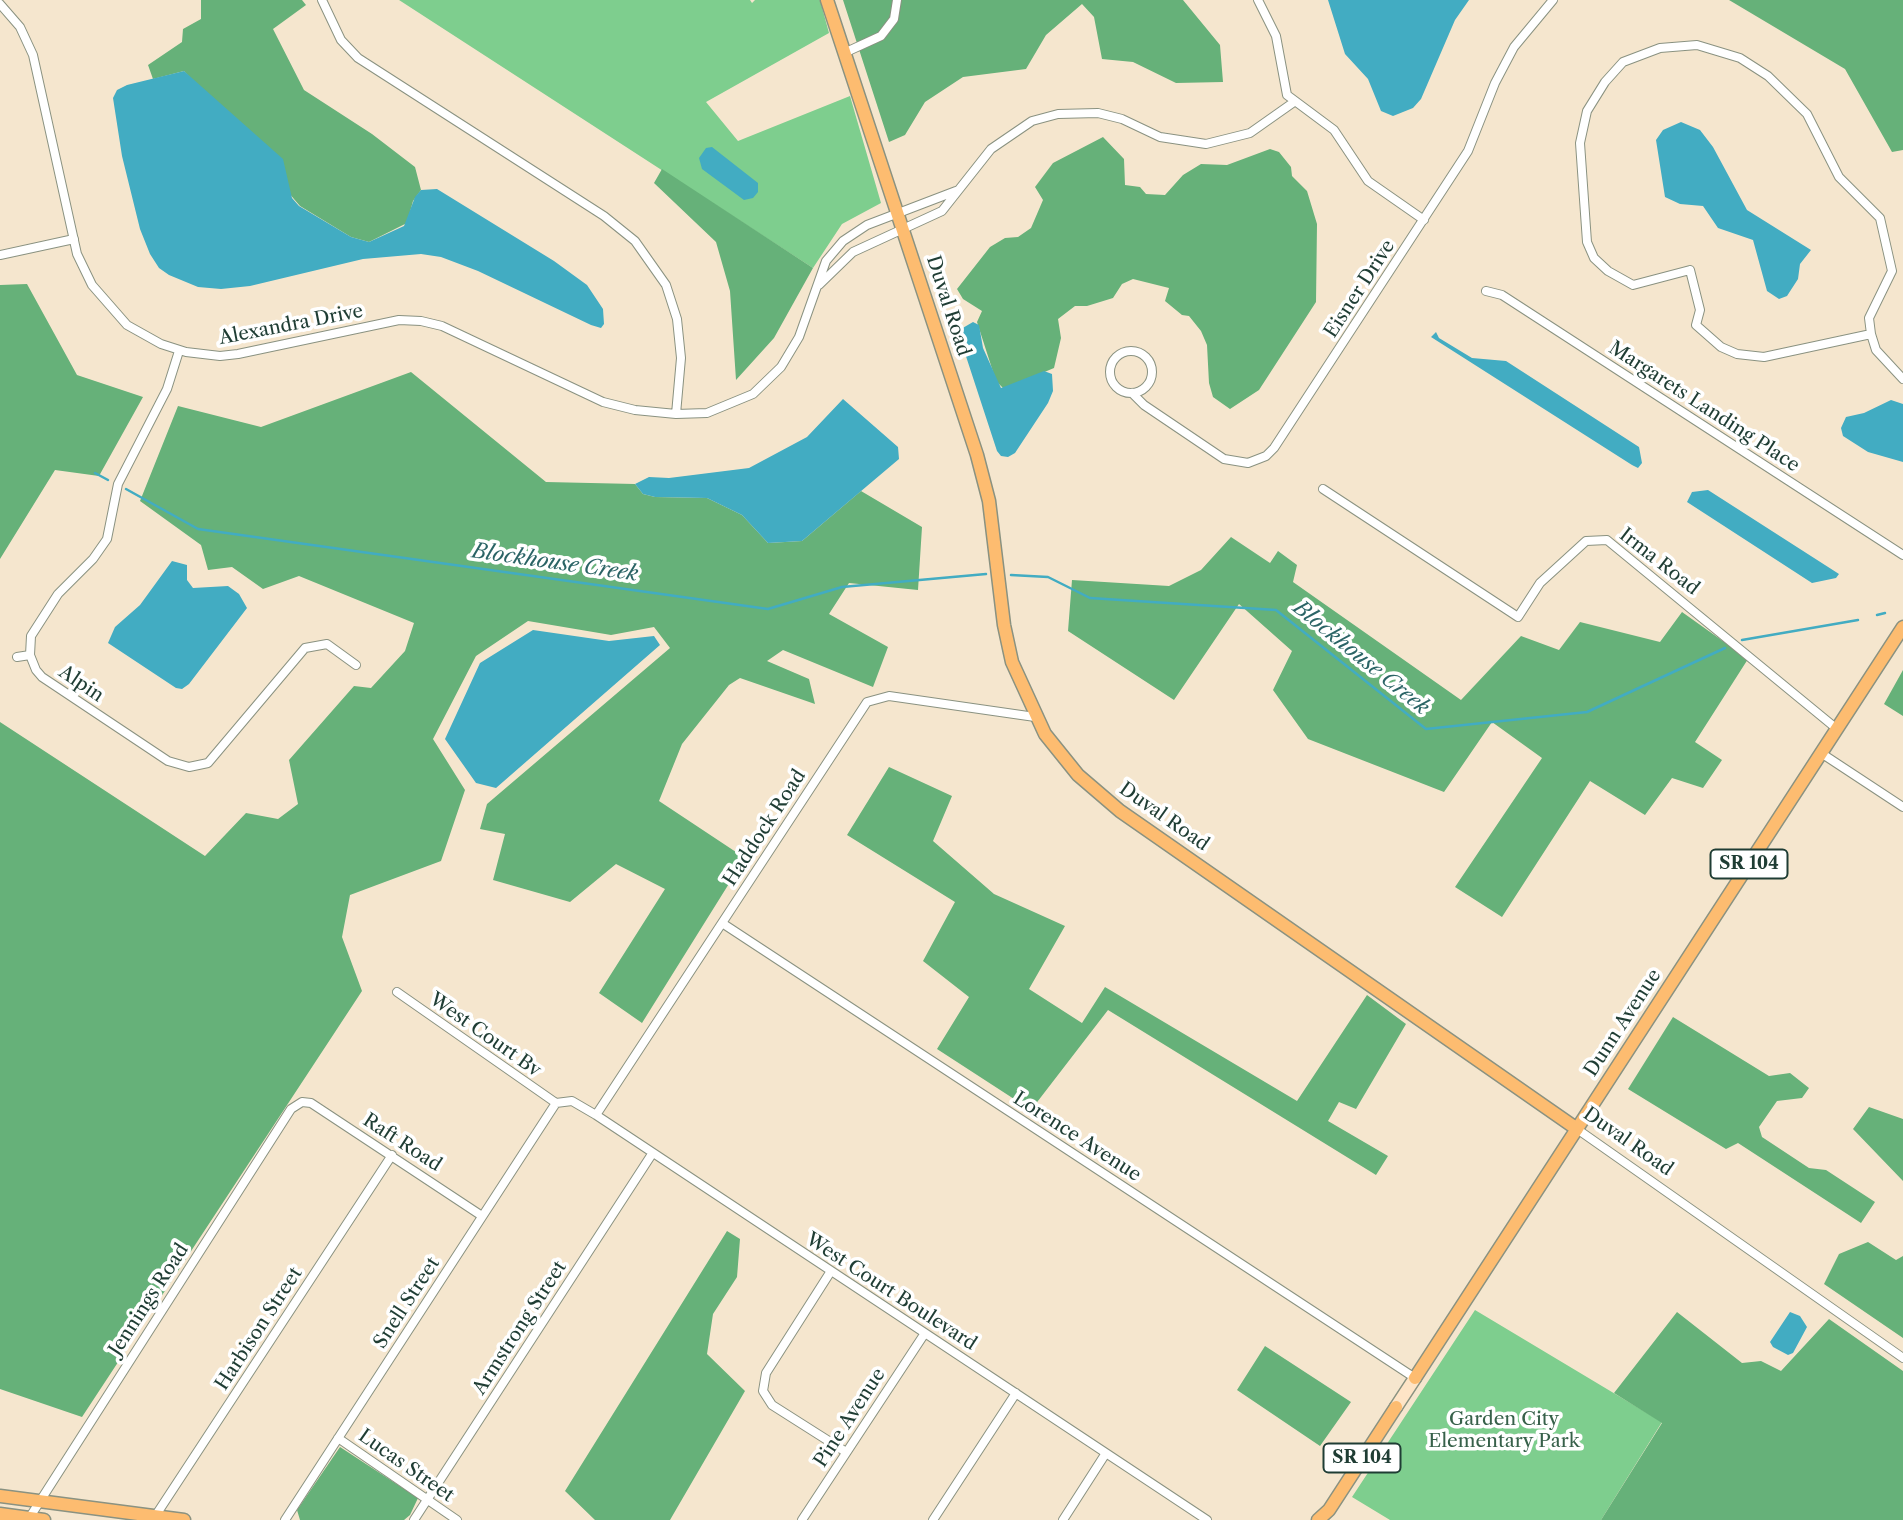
<!DOCTYPE html>
<html>
<head>
<meta charset="utf-8">
<style>
  body { margin:0 }
  canvas { display:block; background:#f5e6ce }
</style>
</head>
<body>
<canvas width="1903" height="1520"></canvas>
<script>
const c = document.querySelector('canvas').getContext('2d');
c.lineJoin = 'round';
function fillPath(path, color) {
  c.fillStyle = color;
  c.fill(path, 'evenodd');
}
function toPath(rows) {
  const path = new Path2D();
  for (const r of rows) {
    if (r.length === 3) {
      path.moveTo(r[0] + r[2], r[1]);
      path.arc(r[0], r[1], r[2], 0, 2 * Math.PI);
      continue;
    }
    path.moveTo(r[0], r[1]);
    for (let i = 2; i < r.length; i += 2) path.lineTo(r[i], r[i + 1]);
  }
  return path;
}
function strokePath(path, color, width, dash) {
  c.strokeStyle = color;
  c.lineWidth = width;
  c.lineCap = dash ? 'butt' : 'round';
  c.setLineDash(dash || []);
  c.stroke(path);
}
function write(font, color, halo, rows, align = 'center') {
  c.font = font + ' "Libre Caslon Text",serif';
  c.lineWidth = 7;
  c.setLineDash([]);
  c.textBaseline = 'middle';
  c.strokeStyle = halo;
  c.fillStyle = color;
  for (const [text, x, y, turn = 0] of rows) {
    c.save();
    c.translate(x, y);
    c.rotate((+turn || 0) * Math.PI / 180);
    c.textAlign = isNaN(turn) ? turn : align;
    if (halo) c.strokeText(text, 0, 0);
    c.fillText(text, 0, 0);
    c.restore();
  }
}
fillPath(toPath([
  [399,0,750,0,752,3,755,0,820,0,829,33,706,102,738,141,850,96,881,203,842,224,813,268],
  [1475,1310,1662,1422,1601,1520,1390,1520,1352,1497]
]), '#7ece8e');
fillPath(toPath([
  [201,0,302,0,306,5,273,29,304,90,372,134,415,167,421,190,413,201,407,223,369,242,351,237,300,206,184,71,153,79,148,65,182,42,183,29,201,19],
  [843,0,1183,0,1220,45,1223,82,1176,83,1133,62,1102,59,1094,17,1082,4,1046,35,1026,69,963,77,925,102,905,135,889,142],
  [1729,0,1903,0,1903,150,1892,152,1845,69],
  [1103,137,1124,159,1125,185,1140,187,1146,194,1165,195,1183,175,1201,164,1227,165,1270,149,1279,152,1291,167,1292,176,1307,191,1317,224,1316,302,1259,390,1230,409,1213,397,1209,383,1207,345,1201,331,1189,316,1182,315,1165,301,1169,288,1133,279,1122,284,1113,298,1087,306,1075,306,1058,319,1061,338,1054,368,1004,389,996,381,977,322,982,311,963,299,957,289,990,247,1005,238,1018,237,1031,228,1043,200,1035,187,1053,163],
  [662,169,813,268,774,338,736,380,730,291,716,242,654,183],
  [27,284,77,375,143,397,99,476,55,470,0,559,0,285],
  [411,372,546,482,635,484,643,494,655,497,707,498,742,515,768,543,802,541,861,491,922,527,918,590,849,583,829,614,888,647,873,687,783,650,767,661,809,679,815,704,740,678,729,685,682,744,659,801,745,858,642,1023,599,993,665,889,616,864,570,902,493,880,505,834,480,829,487,804,670,648,654,627,611,635,528,621,476,656,433,739,465,790,441,861,350,895,342,937,362,991,82,1417,0,1389,0,722,205,856,246,813,278,819,298,804,289,760,354,686,371,688,405,651,414,623,299,576,263,589,232,567,208,570,201,545,140,501,178,406,261,427],
  [1231,537,1270,563,1278,551,1297,565,1293,582,1461,700,1521,636,1559,650,1580,622,1660,642,1682,612,1748,659,1695,742,1722,760,1703,788,1672,778,1645,815,1590,781,1502,917,1455,887,1542,758,1492,722,1444,792,1308,739,1273,690,1292,651,1239,604,1174,700,1068,631,1072,580,1169,586,1201,570],
  [1903,670,1903,716,1884,704],
  [889,767,952,796,933,841,994,894,1065,926,1029,989,1082,1023,1105,987,1297,1101,1367,995,1406,1024,1356,1109,1339,1102,1328,1121,1388,1156,1376,1175,1108,1010,1031,1110,937,1049,969,997,923,961,955,902,847,835],
  [1673,1017,1769,1076,1790,1073,1809,1088,1802,1098,1777,1101,1759,1127,1762,1137,1809,1168,1826,1170,1875,1202,1861,1223,1738,1143,1726,1149,1628,1089],
  [1869,1107,1903,1119,1903,1181,1853,1129],
  [727,1231,740,1239,737,1277,713,1314,707,1354,745,1391,670,1520,595,1520,565,1491],
  [1868,1242,1896,1260,1903,1256,1903,1338,1824,1284,1839,1254],
  [1677,1312,1742,1363,1761,1361,1781,1371,1829,1319,1903,1371,1903,1520,1601,1520,1662,1423,1614,1393],
  [1265,1346,1351,1402,1320,1446,1237,1390],
  [340,1447,418,1498,410,1515,404,1520,300,1520,297,1510]
]), '#66b179');
fillPath(toPath([
  [1328,0,1469,0,1455,20,1421,99,1413,108,1393,116,1381,111,1368,79,1345,54],
  [184,71,283,159,292,198,299,206,351,237,369,242,404,226,415,197,421,190,437,189,554,261,587,285,603,309,604,324,601,328,591,325,478,271,441,257,421,254,363,259,250,286,221,289,198,287,169,275,159,268,150,254,140,229,122,156,113,98,117,90,127,85],
  [1681,122,1700,130,1713,147,1747,210,1811,250,1800,264,1798,279,1787,296,1779,299,1767,291,1753,240,1718,228,1703,206,1680,204,1665,197,1656,140,1663,130],
  [712,147,758,183,758,192,753,198,744,200,702,169,699,158,706,148],
  [973,322,979,325,983,348,1001,388,1044,371,1052,374,1053,391,1048,403,1015,453,1008,457,1001,456,997,451,960,338,961,329],
  [1436,332,1439,338,1472,358,1506,361,1639,447,1642,463,1638,468,1632,465,1431,337],
  [843,399,898,447,899,459,802,541,768,543,742,515,707,498,655,497,643,494,635,484,649,477,669,478,749,468,807,437],
  [1891,400,1903,404,1903,462,1868,452,1843,436,1841,428,1846,417,1864,413],
  [1708,490,1839,574,1836,578,1812,583,1687,502,1692,492],
  [172,561,187,565,187,580,193,588,228,586,239,594,247,608,189,684,182,689,176,688,108,643,115,627,140,605],
  [533,630,609,641,654,636,660,645,496,788,476,783,445,739,480,663],
  [1790,1312,1800,1316,1807,1327,1793,1353,1788,1355,1773,1347,1770,1342]
]), '#42acc2');
strokePath(toPath([
  [95,473,108,480],
  [126,489,198,529,768,609,842,587,986,574],
  [1011,575,1048,577,1090,598,1276,610,1426,729,1587,712,1725,648],
  [1877,615,1885,613],
  [1742,640,1858,620]
]), '#42acc2', 2.5);
const street = toPath([
  [322,0,341,40,358,58,604,216,635,241,666,285,677,319,681,358,676,414],
  [1258,0,1276,36,1287,95,1334,130,1368,181,1424,220],
  [0,4,20,27,33,55,77,254,92,285,127,325,161,344,186,352,220,356,238,354,399,320,421,321,442,326,603,402,635,410,676,414,707,413,753,394,781,367,799,337,826,261,843,241,867,225,956,191],
  [844,53,881,36,894,19,897,0],
  [0,255,74,239],
  [819,285,853,252,942,211,991,149,1032,121,1058,114,1098,113,1122,119,1160,137,1206,144,1250,133,1294,102],
  [1486,291,1502,295,1903,555],
  [1871,334,1764,357,1737,354,1721,347,1696,325,1700,310,1690,270,1633,285,1608,271,1594,258,1587,242,1580,143,1587,111,1605,82,1623,62,1660,48,1697,45,1740,58,1768,76,1807,114,1839,177,1880,218,1892,271,1869,318,1871,334,1876,350,1903,379],
  [1131,372,21],
  [179,351,167,389,118,484,107,539,93,559,58,594,31,636,30,655,36,670,42,677,168,761,189,767,208,763,305,648,327,644,356,665],
  [1132,393,1144,405,1224,459,1248,463,1266,456,1274,448,1468,151,1495,83,1514,47,1553,0],
  [1323,489,1518,617,1540,583,1586,541,1607,540,1837,729],
  [17,657,30,655],
  [1821,753,1903,807],
  [722,923,1415,1378],
  [397,992,556,1103],
  [556,1103,572,1101,596,1115,1207,1520],
  [596,1115,867,702,889,696,1035,717],
  [1577,1129,1903,1358],
  [831,1271,766,1373,763,1391,772,1405,846,1452],
  [338,1438,457,1520],
  [154,1518,392,1155],
  [28,1520,291,1109,302,1102,311,1103,482,1216],
  [285,1520,556,1103],
  [414,1520,652,1154],
  [802,1520,925,1333],
  [933,1520,1016,1393],
  [1063,1520,1106,1453]
]);
const secondary = toPath([
  [1396,1407,1415,1378]
]);
const primary = toPath([
  [827,0,977,455,989,501,1004,625,1012,662,1045,734,1078,775,1120,811,1577,1129],
  [1415,1378,1903,627],
  [0,1496,184,1520],
  [0,1514,44,1520],
  [1318,1520,1329,1510,1396,1407]
]);
strokePath(street, '#8a9281', 10);
strokePath(secondary, '#8a9281', 15);
strokePath(primary, '#8a9281', 15);
strokePath(street, '#fff', 8);
strokePath(secondary, '#fee4c6', 12);
strokePath(primary, '#fdbc70', 12);
for (const [x, y, w] of [
  [1749,864,77],
  [1362,1458,77]
]) {
  const box = new Path2D();
  box.roundRect(x - w / 2, y - 14.5, w, 29, 5);
  c.fillStyle = '#fff';
  c.fill(box);
  strokePath(box, '#1f3d34', 2);
}
write('bold 18px', '#1f3d34', null, [
  ["SR 104",1749,864],
  ["SR 104",1362,1458]
]);
write('19px', '#1f3d34', '#fff', [
  ["Eisner Drive",1360,289,-57],
  ["Duval Road",948,306,72],
  ["Alexandra Drive",291,325,-11],
  ["Margarets Landing Place",1704,407,33],
  ["Irma Road",1659,562,38],
  ["Alpin",81,684,34],
  ["Duval Road",1164,817,35],
  ["Haddock Road",765,828,-57],
  ["Dunn Avenue",1623,1023,-57],
  ["West Court Bv",485,1035,35],
  ["Lorence Avenue",1077,1137,33],
  ["Duval Road",1628,1142,35],
  ["Raft Road",402,1143,33],
  ["West Court Boulevard",891,1292,33],
  ["Jennings Road",149,1300,-57],
  ["Snell Street",407,1303,-57],
  ["Armstrong Street",520,1328,-57],
  ["Harbison Street",259,1329,-57],
  ["Pine Avenue",850,1418,-57],
  ["Lucas Street",406,1466,35]
]);
write('19px', '#37614a', '#fff', [
  ["Garden City",1504,1420],
  ["Elementary Park",1504,1442]
]);
write('italic 21px', '#2b6466', '#fff', [
  ["Blockhouse Creek",555,563,8],
  ["Blockhouse Creek",1361,658,39]
]);
</script>
</body>
</html>
